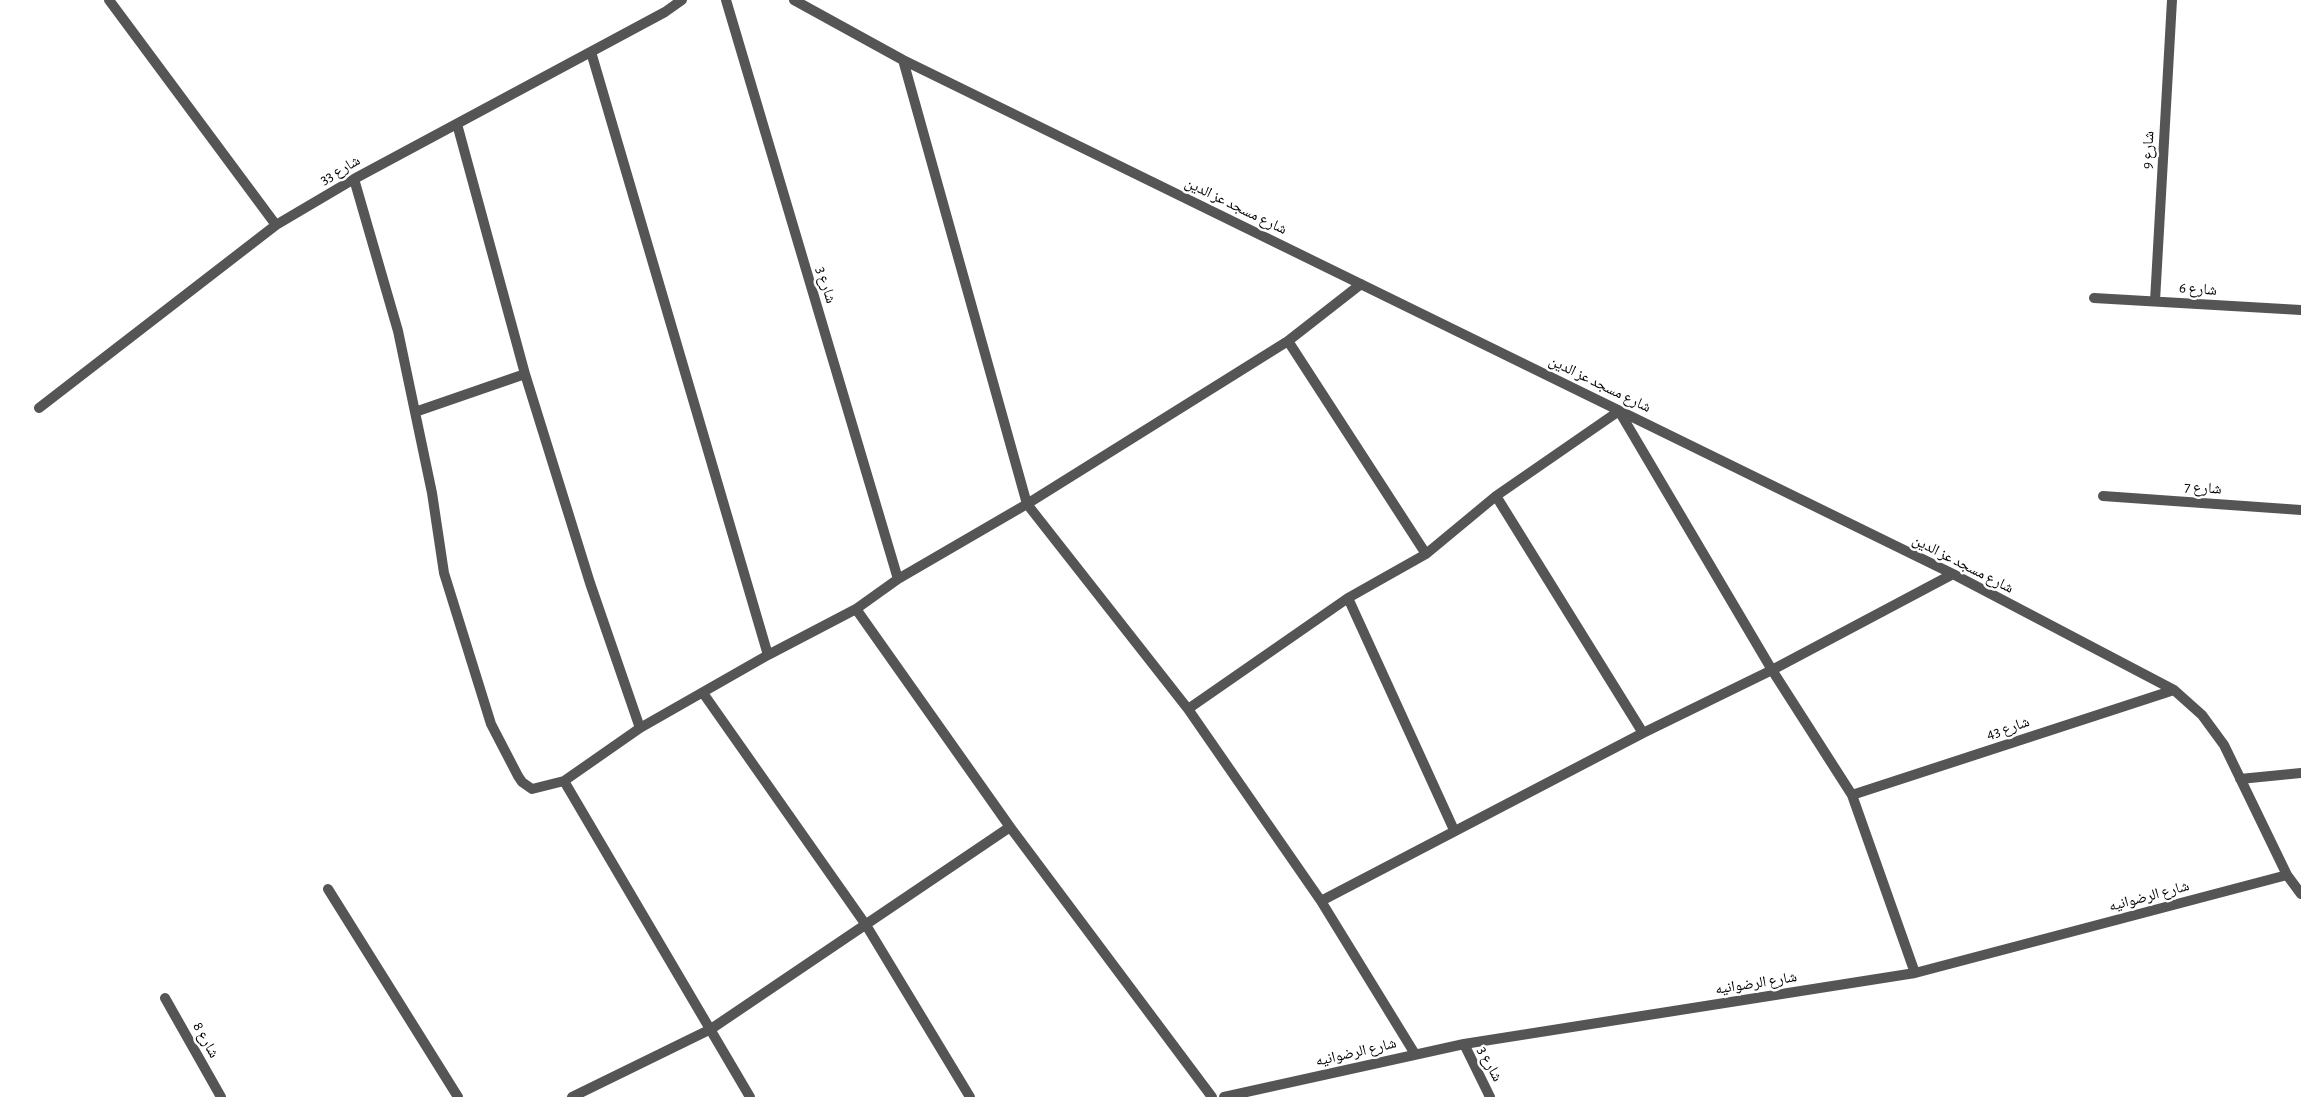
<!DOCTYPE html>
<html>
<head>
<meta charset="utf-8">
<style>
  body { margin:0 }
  canvas { display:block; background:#fff }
</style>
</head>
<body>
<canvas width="2301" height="1097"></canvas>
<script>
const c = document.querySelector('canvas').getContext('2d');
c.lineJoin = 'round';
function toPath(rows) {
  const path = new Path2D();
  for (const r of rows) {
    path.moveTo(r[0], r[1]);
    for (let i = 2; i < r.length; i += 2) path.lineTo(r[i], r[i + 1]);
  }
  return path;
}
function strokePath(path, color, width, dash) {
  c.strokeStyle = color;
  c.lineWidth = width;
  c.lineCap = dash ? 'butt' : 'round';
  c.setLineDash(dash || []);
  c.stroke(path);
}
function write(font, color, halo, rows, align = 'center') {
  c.font = font + ' "Alegreya Sans","Noto Naskh Arabic",sans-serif';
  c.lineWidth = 5;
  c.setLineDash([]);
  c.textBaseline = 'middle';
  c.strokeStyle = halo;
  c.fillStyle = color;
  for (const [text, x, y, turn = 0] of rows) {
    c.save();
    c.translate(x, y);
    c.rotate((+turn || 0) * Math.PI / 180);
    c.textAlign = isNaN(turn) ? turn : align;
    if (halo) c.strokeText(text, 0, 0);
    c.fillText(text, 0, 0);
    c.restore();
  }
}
strokePath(toPath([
  [109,0,276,225],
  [726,0,898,579],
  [794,0,903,60,1953,574,2174,690,2202,715,2224,745,2287,875,2301,894],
  [591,52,768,655],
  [903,60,1027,504,1188,709,1321,901,1415,1054],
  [457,124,525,374,590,583,640,728],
  [354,179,398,331,432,493,444,573,491,724,518,776,522,782,532,789,564,781,640,728,768,655,856,609,898,579,1027,504,1288,341,1361,284],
  [2094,298,2301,310],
  [2155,301,2172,0],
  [1288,341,1426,554],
  [39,408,276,225,354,179,665,12,682,0],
  [415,412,525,374],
  [1496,496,1643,733],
  [2103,496,2301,510],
  [1348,598,1454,830],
  [856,609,1010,827,1212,1097],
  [703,693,866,925,970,1097],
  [1188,709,1348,598,1426,554,1496,496,1619,411,1772,670,1852,795,1915,973],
  [2240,779,2301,773],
  [564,781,750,1097],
  [1852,795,2174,690],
  [328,889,458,1097],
  [1321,901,1643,733,1772,670,1953,574],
  [165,998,221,1097],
  [1464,1044,1490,1097],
  [572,1097,711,1029,1010,827],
  [1224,1097,1464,1044,1915,973,2287,875]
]), '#555', 10);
write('15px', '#000', '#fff', [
  ["شارع 9",2148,150,-87],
  ["شارع 33",340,170,-30],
  ["شارع مسجد عز الدين",1236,206,26],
  ["شارع 3",826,285,73],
  ["شارع 6",2198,289,4],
  ["شارع مسجد عز الدين",1600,384,26],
  ["شارع 7",2203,488,4],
  ["شارع مسجد عز الدين",1963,564,27],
  ["شارع 43",2008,728,-18],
  ["شارع الرضوانيه",2149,896,-15],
  ["شارع الرضوانيه",1756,983,-9],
  ["شارع 8",206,1040,61],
  ["شارع الرضوانيه",1356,1052,-13],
  ["شارع 3",1490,1064,63]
]);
</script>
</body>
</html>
